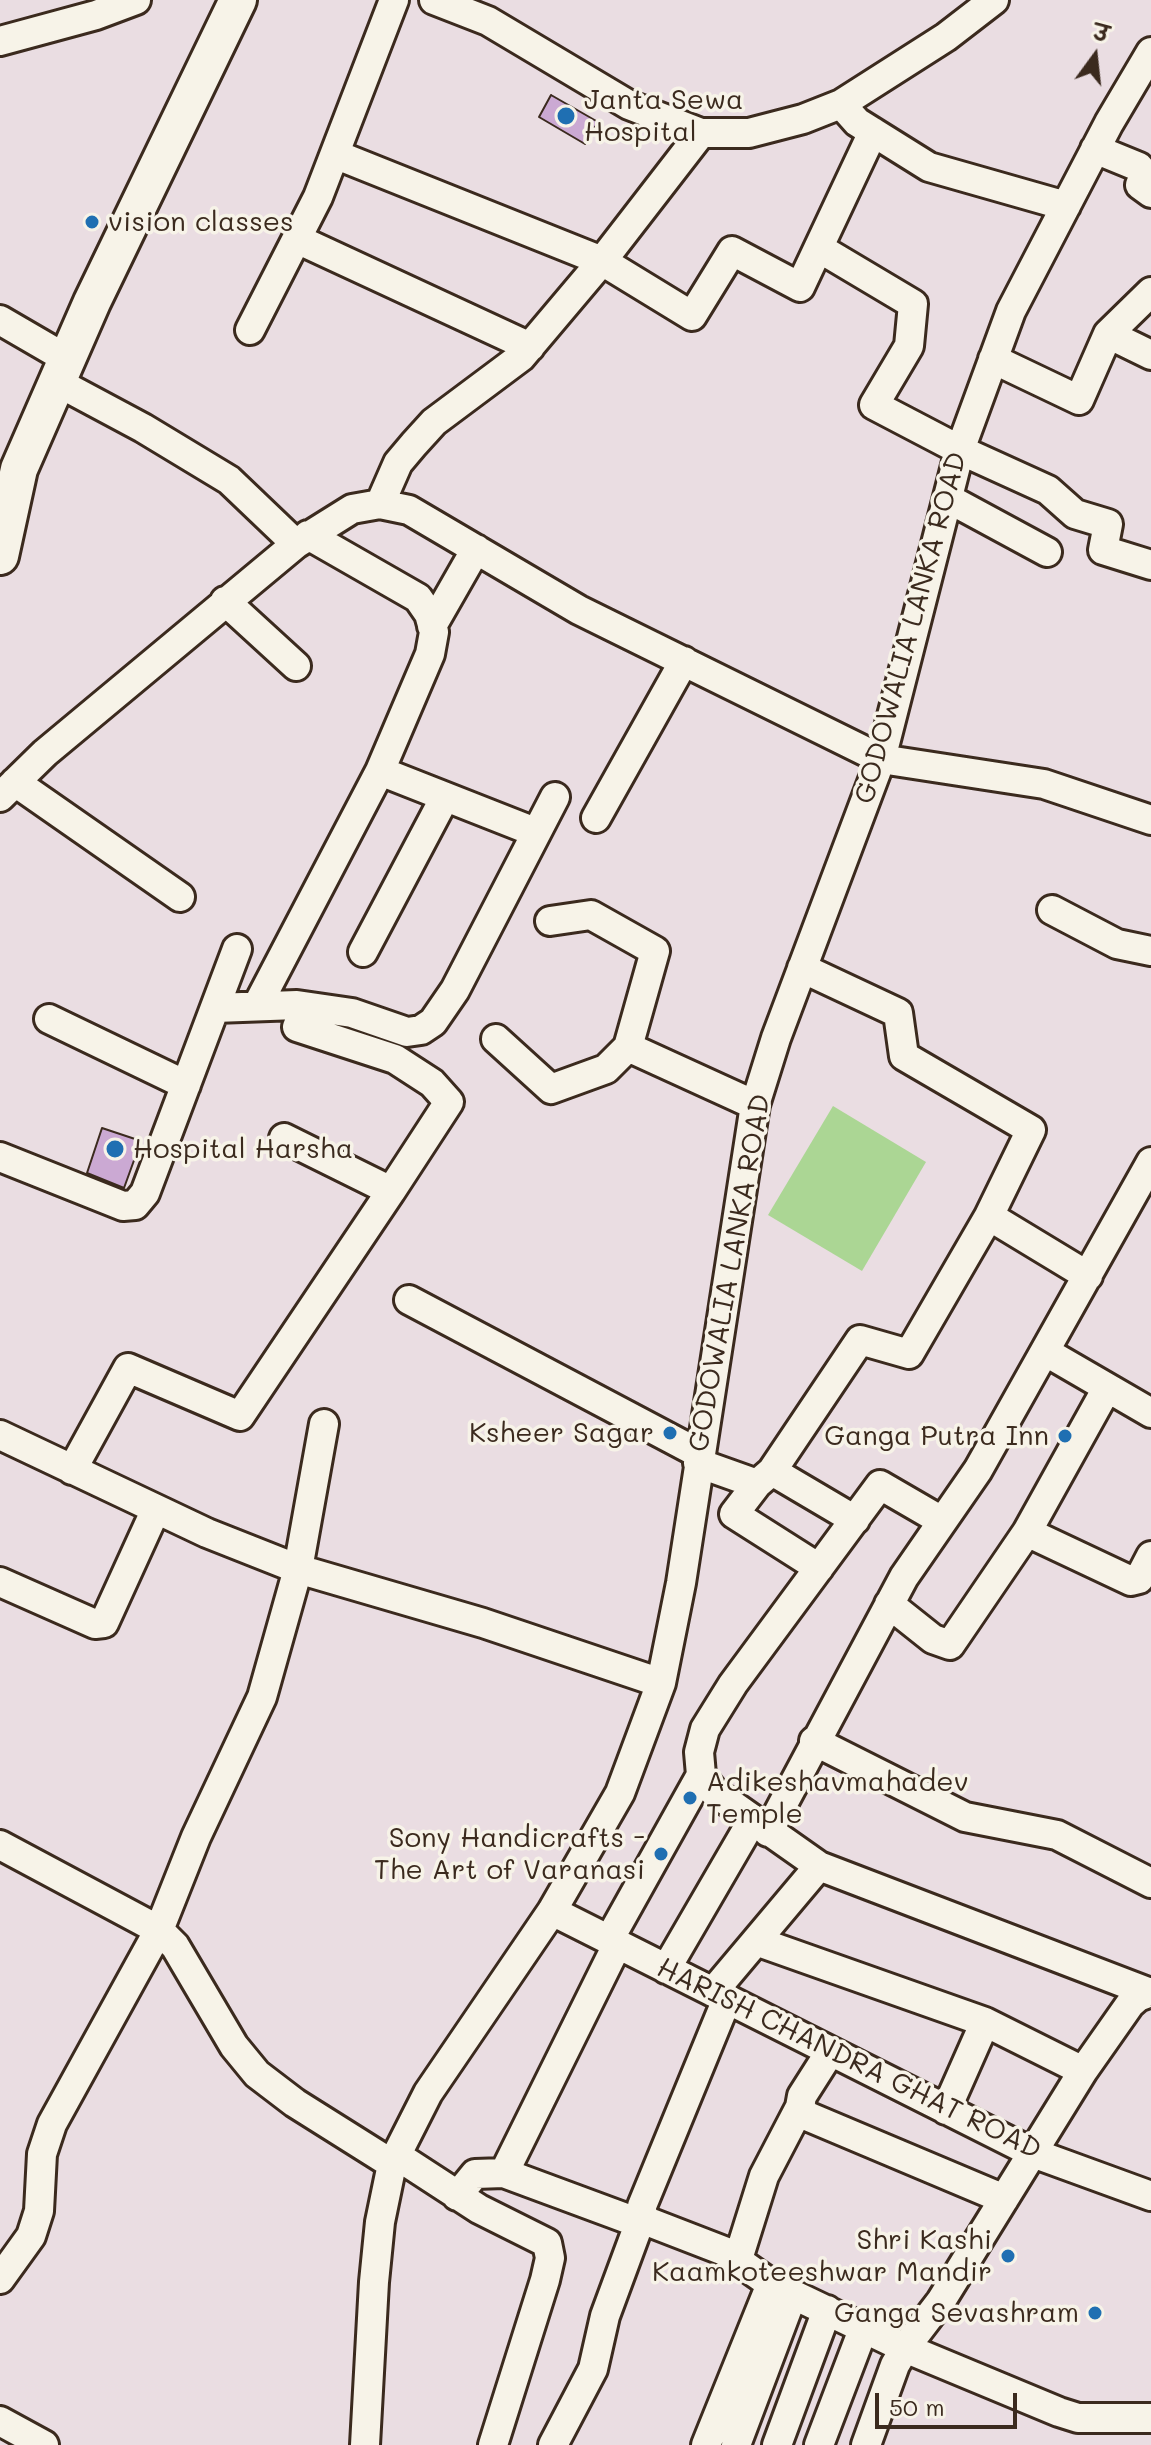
<!DOCTYPE html>
<html>
<head>
<meta charset="utf-8">
<style>
  body { margin:0 }
  #map { position:relative; width:1151px; height:2445px; overflow:hidden; background:#eadde2; font-family:Mali,"Playpen Sans Deva",sans-serif }
  canvas { display:block }
  .north { position:absolute; left:1055px; top:16px; width:80px; height:80px; -webkit-text-stroke:6px #f7f3e8; paint-order:stroke; rotate:15deg; font-size:22px; font-weight:700; line-height:32px; text-align:center; color:#3b2a1e }
  .north::after { content:''; display:block; margin:auto; width:28px; height:36px; background:#3b2a1e; clip-path:polygon(50% 0,100% 100%,50% 72%,0 100%) }
  .scale { position:absolute; left:875px; top:2393px; width:142px; height:36px; box-sizing:border-box; border:4px solid #3b2a1e; border-top:0; padding-left:10px; font-size:24px; line-height:28px; white-space:nowrap; color:#3b2a1e; -webkit-text-stroke:6px #f7f3e8; paint-order:stroke }
</style>
</head>
<body>
<div id="map">
<canvas width="1151" height="2445"></canvas>
<div class="north">उ</div>
<div class="scale">50 m</div>
</div>
<script>
const c = document.querySelector('canvas').getContext('2d');
c.lineJoin = 'round';
function fillPath(path, color) {
  c.fillStyle = color;
  c.fill(path, 'evenodd');
}
function toPath(rows) {
  const path = new Path2D();
  for (const r of rows) {
    path.moveTo(r[0], r[1]);
    for (let i = 2; i < r.length; i += 2) path.lineTo(r[i], r[i + 1]);
  }
  return path;
}
function strokePath(path, color, width, dash) {
  c.strokeStyle = color;
  c.lineWidth = width;
  c.lineCap = dash ? 'butt' : 'round';
  c.setLineDash(dash || []);
  c.stroke(path);
}
function write(font, color, halo, rows, align = 'center') {
  c.font = font + ' Mali,sans-serif';
  c.lineWidth = 7;
  c.setLineDash([]);
  c.textBaseline = 'middle';
  c.strokeStyle = halo;
  c.fillStyle = color;
  for (const [text, x, y, turn = 0] of rows) {
    c.save();
    c.translate(x, y);
    c.rotate((+turn || 0) * Math.PI / 180);
    c.textAlign = isNaN(turn) ? turn : align;
    if (halo) c.strokeText(text, 0, 0);
    c.fillText(text, 0, 0);
    c.restore();
  }
}
fillPath(toPath([
  [833,1106,926,1162,862,1271,768,1215]
]), '#abd694');
const building = toPath([
  [551,95,598,122,585,144,539,117,551,95],
  [102,1128,141,1141,124,1188,87,1173,102,1128]
]);
fillPath(building, '#cba9d3');
strokePath(building, '#3b2a1e', 2);
const minor = toPath([
  [434,0,488,21,629,105,701,133,749,133,803,119,841,104,946,37,994,0],
  [0,41,96,15,136,0],
  [841,104,857,122,929,167,1066,206],
  [1095,149,1139,167,1144,175,1140,185,1151,193],
  [347,159,602,261,692,316,732,251,800,287,873,132],
  [297,239,530,347],
  [819,248,913,304,909,346,874,405,960,450,1048,490,1075,514,1108,524,1103,550,1151,565],
  [0,320,67,359],
  [250,330,318,197,394,0],
  [1108,334,1151,355],
  [993,359,1079,400,1108,334,1151,292],
  [57,382,143,428,229,480,296,544],
  [949,499,1047,552],
  [380,504,398,463,414,444,434,422,521,357,602,261,701,133],
  [225,601,296,666],
  [432,626,476,549],
  [380,771,535,832],
  [15,782,180,897],
  [0,797,45,753,296,544,352,509,380,504,409,510,579,610,881,759,1044,784,1151,820],
  [596,818,684,661],
  [1052,910,1117,944,1151,951],
  [363,952,445,797],
  [802,968,898,1013,904,1056,1031,1130,989,1216,1088,1276],
  [257,1006,380,771,430,654,434,632,429,614,418,598,308,535],
  [215,1008,297,1005,352,1013,407,1032,421,1030,433,1022,455,990,555,797],
  [49,1019,186,1085],
  [297,1027,395,1059,432,1083,449,1102,391,1191],
  [496,1039,551,1089,606,1069,628,1047,655,951,591,915,550,921],
  [628,1047,755,1105],
  [0,1157,123,1206,135,1205,145,1193,237,949],
  [409,1300,700,1454],
  [1046,1352,1151,1413],
  [0,1435,207,1533,298,1569,483,1623,661,1683],
  [698,1463,757,1484,734,1514,819,1568],
  [72,1470,128,1368,240,1416,391,1191,284,1138],
  [772,1471,860,1340,909,1354,989,1216],
  [757,1484,772,1471,855,1520],
  [1027,1532,1131,1581,1139,1579,1151,1556],
  [0,1582,95,1624,104,1623,156,1509],
  [889,1604,933,1639,950,1645,1027,1532,1107,1388],
  [814,1741,965,1817,1057,1835,1151,1883],
  [768,1832,904,1577,978,1470,1151,1162],
  [0,1845,159,1930,175,1946,234,2046,257,2074,295,2103,392,2164],
  [819,1866,714,1792,701,1775,699,1752,705,1729,733,1684,880,1485,942,1521],
  [552,1911,1033,2153,1151,2196],
  [609,1940,701,1775],
  [756,1941,985,2022,1083,2071],
  [666,1969,752,1821],
  [713,1992,819,1866,1148,1992],
  [727,1999,642,2206,642,2216,649,2222,724,2251,771,2284,905,2348,1059,2412,1078,2418,1151,2418],
  [830,2052,802,2096,800,2107,807,2116,1004,2199],
  [946,2110,985,2022],
  [396,2155,479,2209,547,2243,550,2258,545,2280,493,2445],
  [504,2173,617,1945],
  [457,2196,475,2174,504,2173,639,2223],
  [738,2259,764,2176,800,2107],
  [0,2279,31,2236,39,2211,42,2154,52,2124,159,1930,196,1837,262,1697,298,1569,324,1424],
  [0,2421,44,2445],
  [365,2445,374,2282,380,2222,392,2164,428,2093,552,1911,620,1793,661,1683,681,1583,755,1105,776,1038,881,759,960,450,1011,311,1109,123,1151,52],
  [553,2445,593,2369,605,2316,642,2216],
  [706,2445,771,2284],
  [736,2445,793,2294],
  [777,2445,827,2310],
  [819,2445,864,2327],
  [866,2445,895,2365,905,2348,941,2301,1083,2071,1130,2004,1138,1997,1151,1992]
]);
const major = toPath([
  [0,556,19,469,92,302,238,0]
]);
strokePath(minor, '#3b2a1e', 34);
strokePath(major, '#3b2a1e', 42);
strokePath(minor, '#f7f3e8', 28);
strokePath(major, '#f7f3e8', 36);
for (const [x, y, r, color] of [
  [566,116,10,"#1f6fb2"],
  [92,222,8,"#1f6fb2"],
  [115,1149,10,"#1f6fb2"],
  [670,1433,8,"#1f6fb2"],
  [1065,1436,8,"#1f6fb2"],
  [690,1798,8,"#1f6fb2"],
  [661,1854,8,"#1f6fb2"],
  [1008,2256,8,"#1f6fb2"],
  [1095,2313,8,"#1f6fb2"]
]) {
  const dot = new Path2D();
  dot.arc(x, y, r, 0, 2 * Math.PI);
  c.fillStyle = color;
  c.fill(dot);
  strokePath(dot, '#f7f3e8', 3);
}
write('28px', '#3b2a1e', '#f7f3e8', [
  ["Janta Sewa",584,100,"left"],
  ["Hospital",584,132,"left"],
  ["vision classes",108,222,"left"],
  ["Hospital Harsha",133,1149,"left"],
  ["Ksheer Sagar",654,1433],
  ["Ganga Putra Inn",1049,1436],
  ["Adikeshavmahadev",706,1782,"left"],
  ["Temple",706,1814,"left"],
  ["Sony Handicrafts -",645,1838],
  ["The Art of Varanasi",645,1870],
  ["Shri Kashi",992,2240],
  ["Kaamkoteeshwar Mandir",992,2272],
  ["Ganga Sevashram",1079,2313]
], 'right');
write('28px', '#3b2a1e', '#f7f3e8', [
  ["GODOWALIA LANKA ROAD",911,628,-75],
  ["GODOWALIA LANKA ROAD",730,1273,-80],
  ["HARISH CHANDRA GHAT ROAD",849,2059,26]
]);
</script>
</body>
</html>
